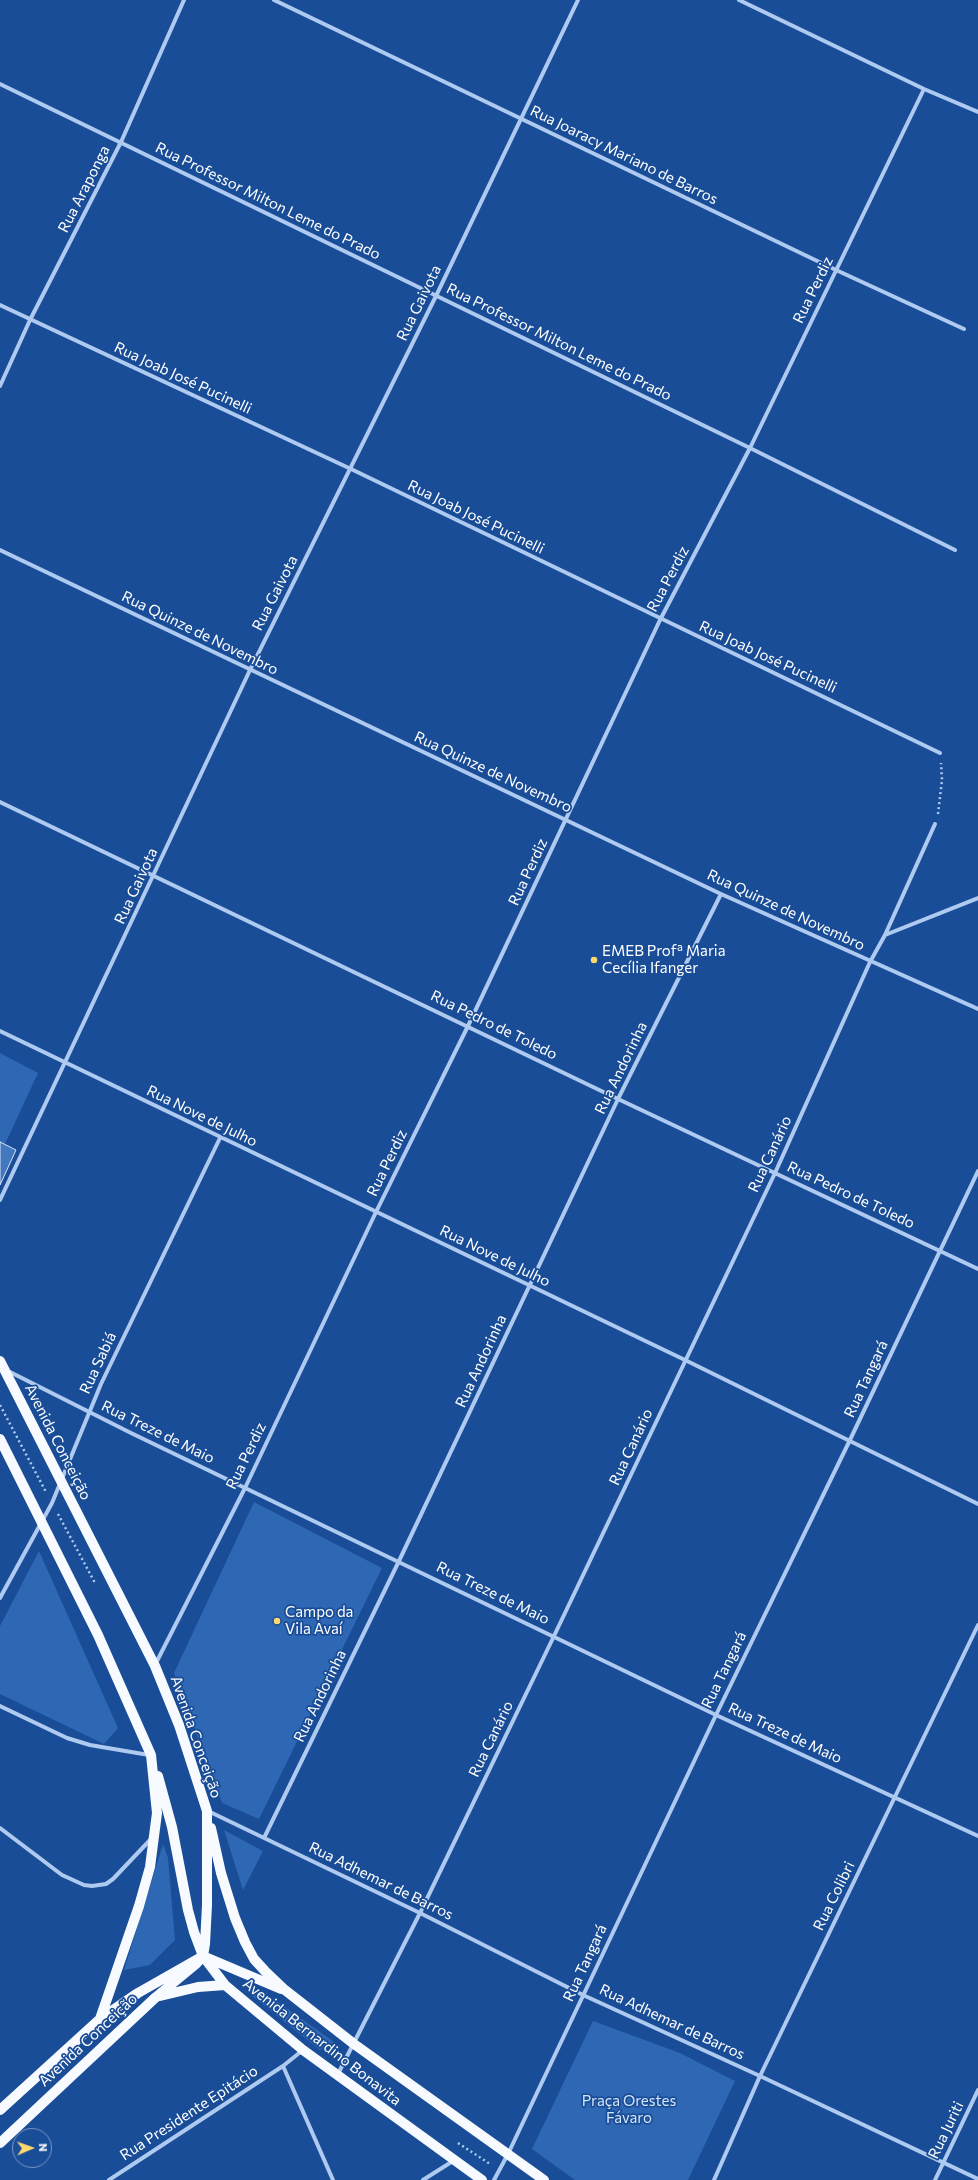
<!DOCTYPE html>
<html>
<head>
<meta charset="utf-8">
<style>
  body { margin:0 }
  #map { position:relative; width:978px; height:2180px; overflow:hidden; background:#1a4d97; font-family:Commissioner,sans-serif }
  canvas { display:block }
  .north { position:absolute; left:12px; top:2128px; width:40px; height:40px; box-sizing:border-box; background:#1a4d97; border:1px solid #7694c1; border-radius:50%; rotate:88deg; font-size:11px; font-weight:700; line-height:16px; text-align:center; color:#fff }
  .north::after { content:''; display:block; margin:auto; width:14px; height:18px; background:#ffd96d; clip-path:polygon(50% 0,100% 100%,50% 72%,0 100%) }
</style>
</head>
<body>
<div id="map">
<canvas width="978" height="2180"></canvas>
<div class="north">N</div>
</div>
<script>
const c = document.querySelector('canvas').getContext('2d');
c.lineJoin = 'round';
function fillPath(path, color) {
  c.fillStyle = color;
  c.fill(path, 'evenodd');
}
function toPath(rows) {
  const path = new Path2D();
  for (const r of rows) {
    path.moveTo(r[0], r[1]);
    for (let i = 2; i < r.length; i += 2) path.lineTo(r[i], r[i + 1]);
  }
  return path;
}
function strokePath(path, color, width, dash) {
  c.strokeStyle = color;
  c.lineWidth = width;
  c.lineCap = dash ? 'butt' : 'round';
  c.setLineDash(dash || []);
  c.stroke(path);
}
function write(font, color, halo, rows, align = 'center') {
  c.font = font + ' Commissioner,sans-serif';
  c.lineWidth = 3.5;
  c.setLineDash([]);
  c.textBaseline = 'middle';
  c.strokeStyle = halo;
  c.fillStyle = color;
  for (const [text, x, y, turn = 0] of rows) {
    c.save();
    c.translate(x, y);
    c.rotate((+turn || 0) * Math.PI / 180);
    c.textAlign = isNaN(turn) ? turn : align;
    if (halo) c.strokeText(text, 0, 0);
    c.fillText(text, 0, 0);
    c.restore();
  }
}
fillPath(toPath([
  [0,1053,38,1073,0,1155],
  [254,1502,382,1568,259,1819,222,1803,174,1673],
  [39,1551,118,1728,104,1744,0,1694,0,1626],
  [224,1830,263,1851,243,1890],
  [163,1844,168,1858,175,1940,150,1965,124,1970],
  [260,1989,334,2042,320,2050,252,1996],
  [593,2021,680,2053,735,2081,688,2180,575,2180,532,2149]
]), '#2e67b4');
const building = toPath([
  [0,1142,16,1150,0,1185,0,1142]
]);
fillPath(building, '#4377be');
strokePath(building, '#d5e5fb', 1);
strokePath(toPath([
  [938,814,942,780,941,763],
  [0,1405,46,1492],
  [58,1514,95,1583],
  [353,2066,368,2078],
  [458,2143,490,2164]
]), '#aecaf0', 2.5, [2, 3]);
strokePath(toPath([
  [274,0,836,270,964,329],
  [739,0,924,89,978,112],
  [0,84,750,448,955,550],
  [0,305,351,469,940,753],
  [0,386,30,320,121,142,184,0],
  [0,550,721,894,978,1009],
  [0,802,618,1099,978,1269],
  [885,935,978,898],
  [0,1031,685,1360,978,1504],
  [0,1200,250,670,436,296,578,0],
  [8,1371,131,1433,716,1715,978,1836],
  [0,1598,52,1503,101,1384,220,1138],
  [155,1665,245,1488,376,1212,468,1026,660,620,750,448,924,89],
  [0,1706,67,1738,90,1745,149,1755],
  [208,1811,420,1913,583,1995,760,2076,978,2179],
  [0,1828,62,1875,84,1885,92,1886,106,1884,113,1879,151,1839],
  [264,1838,399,1561,618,1099,721,894],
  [303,2050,283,2066,333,2180],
  [338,2074,420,1913,554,1636,775,1173,870,962,885,935,935,824],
  [109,2180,283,2066],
  [423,2180,453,2161],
  [494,2180,508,2154,716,1715,849,1442,978,1171],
  [714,2180,760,2076,978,1625],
  [935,2180,978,2090]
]), '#aecaf0', 4);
strokePath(toPath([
  [0,1361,155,1666,179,1725,207,1811,207,1905,205,1944,203,1956,196,1964,156,1997,0,2143],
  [0,1439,98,1635,151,1755,157,1813,150,1867,139,1906,100,2019],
  [158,1776,172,1827,188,1910,194,1932,203,1956,225,1985,303,2050,482,2180],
  [211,1828,221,1873,235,1918,245,1942,254,1959,265,1971,285,1990,354,2044,544,2180],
  [160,1996,198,1987,225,1985],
  [0,2110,100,2019,138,1993,203,1956,281,1989]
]), '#f7faff', 10);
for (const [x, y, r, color] of [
  [594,960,4,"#ffd96d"],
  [277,1621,4,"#ffd96d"]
]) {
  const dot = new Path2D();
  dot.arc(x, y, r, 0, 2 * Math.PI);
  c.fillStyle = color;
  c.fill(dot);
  strokePath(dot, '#1a4d97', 1.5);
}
write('15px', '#fff', '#1a4d97', [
  ["Rua Joaracy Mariano de Barros",624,155,26],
  ["Rua Araponga",84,189,-63],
  ["Rua Professor Milton Leme do Prado",268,201,26],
  ["Rua Perdiz",813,290,-64],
  ["Rua Gaivota",419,303,-64],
  ["Rua Professor Milton Leme do Prado",559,342,26],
  ["Rua Joab José Pucinelli",183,378,25],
  ["Rua Joab José Pucinelli",476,517,26],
  ["Rua Perdiz",668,579,-62],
  ["Rua Gaivota",275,593,-63],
  ["Rua Quinze de Novembro",200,633,26],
  ["Rua Joab José Pucinelli",768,657,25],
  ["Rua Quinze de Novembro",493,772,25],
  ["Rua Perdiz",528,872,-65],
  ["Rua Gaivota",136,886,-65],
  ["Rua Quinze de Novembro",786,910,25],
  ["Rua Pedro de Toledo",494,1025,26],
  ["Rua Andorinha",621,1068,-64],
  ["Rua Nove de Julho",202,1116,26],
  ["Rua Canário",770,1154,-65],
  ["Rua Perdiz",387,1163,-64],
  ["Rua Pedro de Toledo",851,1195,25],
  ["Rua Nove de Julho",495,1256,26],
  ["Rua Andorinha",481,1361,-65],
  ["Rua Sabiá",98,1363,-65],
  ["Rua Tangará",866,1379,-65],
  ["Rua Treze de Maio",158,1432,26],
  ["Avenida Conceição",58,1442,63],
  ["Rua Canário",631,1447,-65],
  ["Rua Perdiz",246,1456,-64],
  ["Rua Treze de Maio",493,1593,26],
  ["Rua Tangará",724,1670,-64],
  ["Rua Andorinha",320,1696,-64],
  ["Rua Treze de Maio",785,1733,25],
  ["Avenida Conceição",196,1737,71],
  ["Rua Canário",491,1739,-64],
  ["Rua Adhemar de Barros",381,1881,26],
  ["Rua Colibri",834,1896,-64],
  ["Rua Tangará",585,1963,-65],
  ["Rua Adhemar de Barros",672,2022,25],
  ["Avenida Conceição",88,2040,-43],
  ["Avenida Bernardino Bonavita",322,2042,38],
  ["Rua Presidente Epitácio",189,2113,-33],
  ["Rua Juriti",946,2130,-64]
]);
write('15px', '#fff', '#1a4d97', [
  ["EMEB Profª Maria",602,951],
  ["Cecília Ifanger",602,968],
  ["Campo da",285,1612],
  ["Vila Avaí",285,1629]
], 'left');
write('15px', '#d5e5fb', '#1a4d97', [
  ["Praça Orestes",629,2101],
  ["Fávaro",629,2118]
]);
</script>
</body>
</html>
